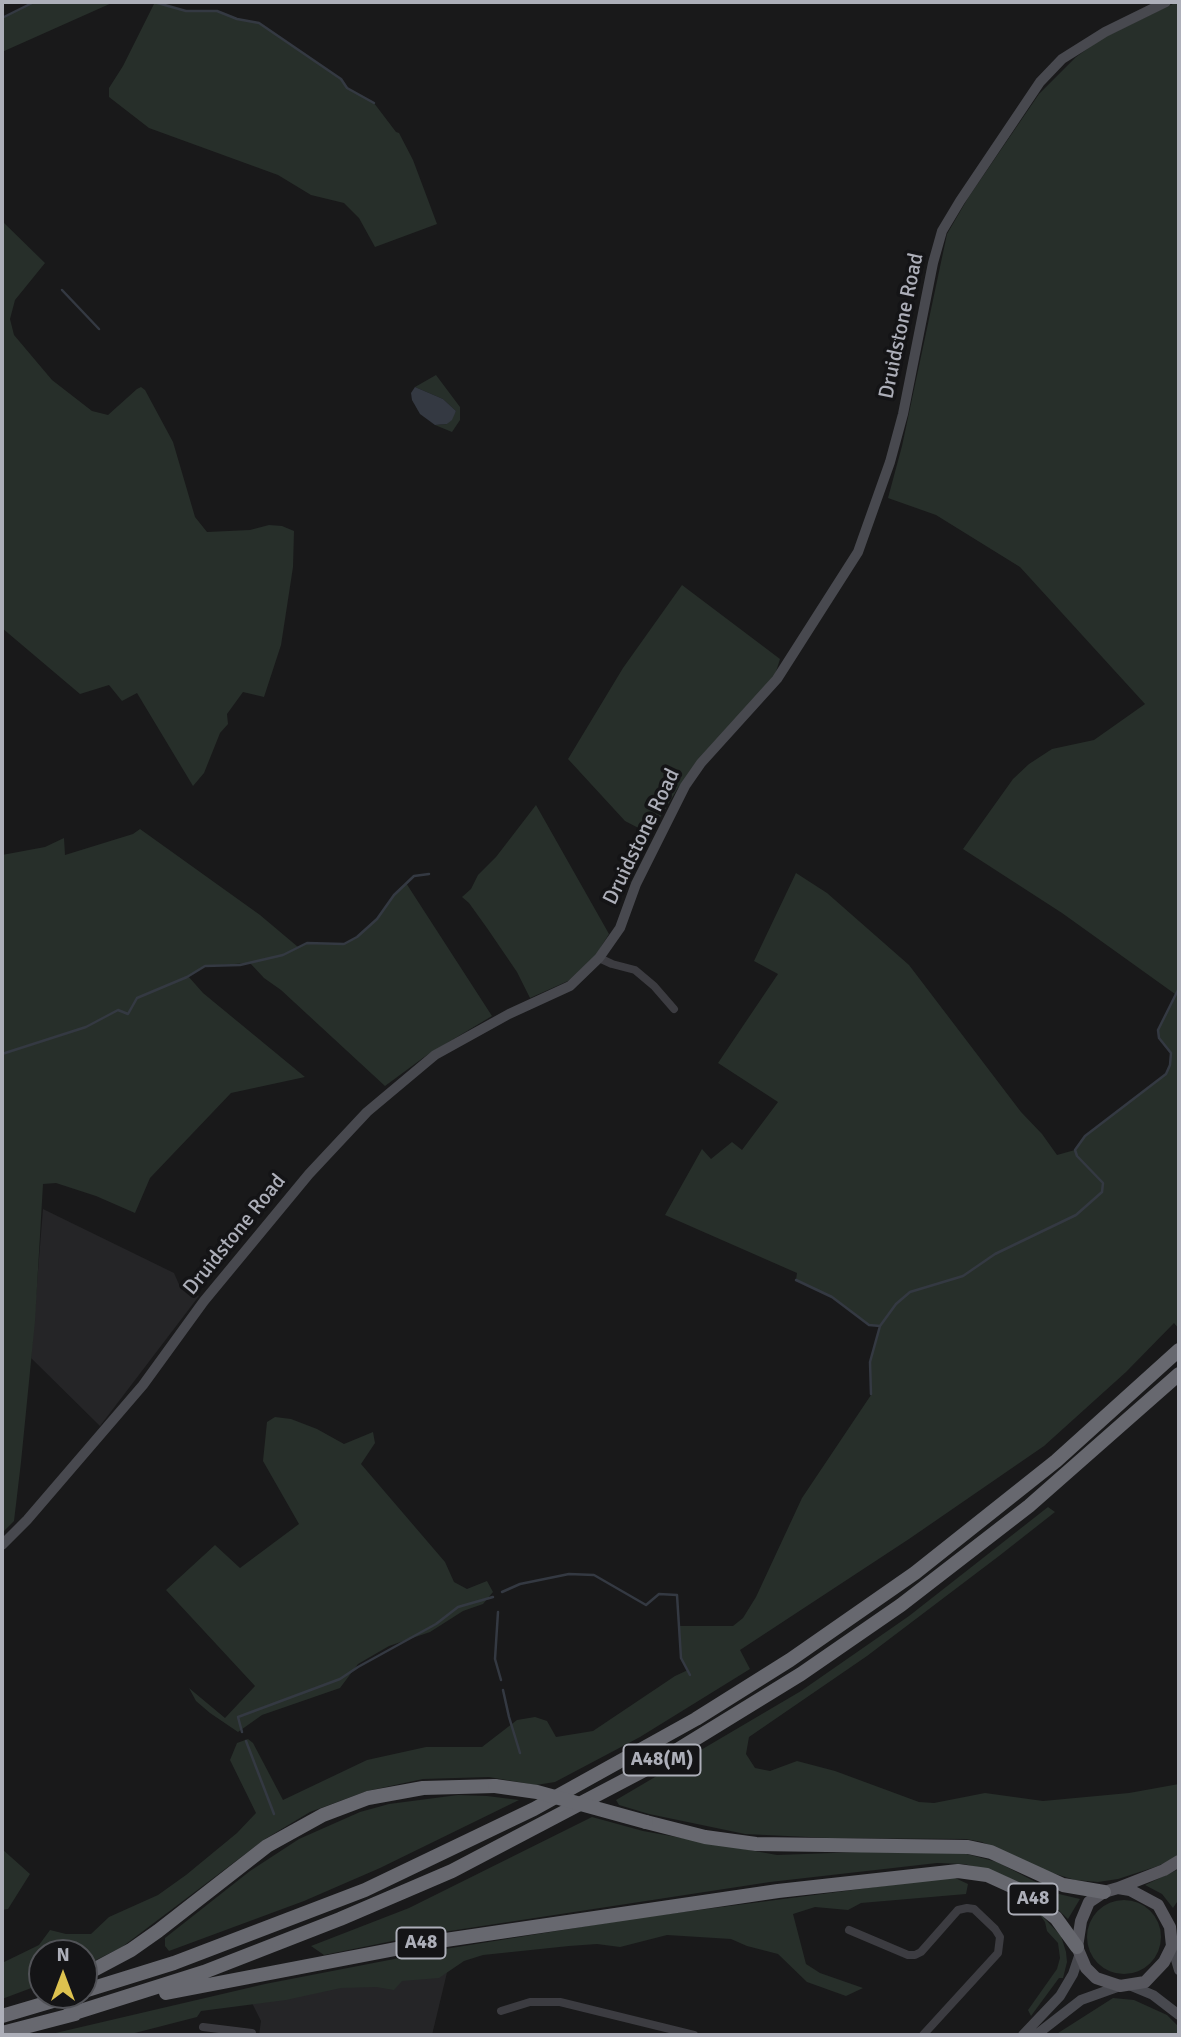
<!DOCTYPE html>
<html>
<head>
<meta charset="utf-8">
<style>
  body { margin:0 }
  #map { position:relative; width:1181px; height:2037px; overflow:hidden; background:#19191a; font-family:Signika,sans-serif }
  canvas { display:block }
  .frame { position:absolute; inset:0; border:4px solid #adafb9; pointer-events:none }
  .north { position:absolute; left:28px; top:1939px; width:70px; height:70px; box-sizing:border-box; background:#141416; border:2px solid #515257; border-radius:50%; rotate:0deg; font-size:19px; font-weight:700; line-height:28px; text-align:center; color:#adafb9 }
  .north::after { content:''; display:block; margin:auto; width:24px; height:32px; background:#ddc24f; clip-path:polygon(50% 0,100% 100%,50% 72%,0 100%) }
</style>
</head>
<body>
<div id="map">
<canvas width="1181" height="2037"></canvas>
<div class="frame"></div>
<div class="north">N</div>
</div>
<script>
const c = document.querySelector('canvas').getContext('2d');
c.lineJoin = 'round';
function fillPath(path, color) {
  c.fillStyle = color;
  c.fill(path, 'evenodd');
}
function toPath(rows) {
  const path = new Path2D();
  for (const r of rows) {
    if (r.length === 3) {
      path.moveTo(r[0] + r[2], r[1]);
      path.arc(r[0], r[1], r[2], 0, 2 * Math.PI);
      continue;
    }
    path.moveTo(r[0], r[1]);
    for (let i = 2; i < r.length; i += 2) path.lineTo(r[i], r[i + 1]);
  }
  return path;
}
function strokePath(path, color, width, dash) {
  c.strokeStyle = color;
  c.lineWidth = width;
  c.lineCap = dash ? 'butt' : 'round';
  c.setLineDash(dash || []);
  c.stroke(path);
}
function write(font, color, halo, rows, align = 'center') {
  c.font = font + ' Signika,sans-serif';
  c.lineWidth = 7;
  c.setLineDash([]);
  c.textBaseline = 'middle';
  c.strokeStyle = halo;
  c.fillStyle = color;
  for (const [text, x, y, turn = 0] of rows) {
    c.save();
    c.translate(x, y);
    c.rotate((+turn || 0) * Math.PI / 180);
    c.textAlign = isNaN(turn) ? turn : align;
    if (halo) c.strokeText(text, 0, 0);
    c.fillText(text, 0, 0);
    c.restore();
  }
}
fillPath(toPath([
  [43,1209,174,1273,181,1289,199,1296,100,1426,31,1358],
  [450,1960,432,2035,259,2035,261,2021,252,2003]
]), '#252527');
fillPath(toPath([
  [34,2,114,2,2,52,2,18],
  [155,2,186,11,217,11,237,19,259,23,341,79,347,88,374,103,396,132,399,133,413,160,437,224,375,247,359,218,344,203,311,195,278,175,149,128,109,97,109,88,123,66],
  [1177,2,1179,2,1179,1329,1174,1323,1126,1372,1044,1446,909,1539,740,1650,750,1669,640,1737,555,1782,536,1785,489,1777,423,1779,367,1791,310,1812,265,1839,122,1947,84,1966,84,1953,42,1953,42,1984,2,1999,2,1963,39,1945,50,1930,66,1934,91,1934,109,1917,158,1895,186,1875,237,1833,256,1813,230,1760,237,1743,248,1739,253,1743,283,1800,367,1760,426,1747,482,1747,517,1720,535,1717,547,1721,556,1737,593,1731,675,1676,688,1670,681,1658,679,1626,733,1626,743,1618,756,1597,802,1498,871,1395,870,1362,879,1327,869,1325,832,1297,796,1280,797,1273,665,1215,702,1149,711,1159,732,1142,742,1150,778,1102,718,1063,778,974,754,961,796,873,827,893,909,965,1021,1112,1042,1134,1057,1155,1075,1150,1085,1136,1166,1074,1170,1065,1171,1053,1159,1038,1158,1030,1175,994,1062,913,963,849,1013,779,1029,764,1052,749,1094,740,1145,704,1020,567,936,515,888,498,902,446,947,234,968,198,1039,94,1076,57,1101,39],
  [2,221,45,263,15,300,10,319,14,335,52,380,92,411,108,415,137,389,141,387,145,390,173,442,195,517,207,532,250,530,269,525,282,526,294,531,293,567,281,645,264,697,243,692,227,714,228,724,220,733,204,773,193,786,137,693,122,701,109,685,80,694,2,628],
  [436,375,460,407,460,420,452,432,435,425,447,424,456,411,443,399,415,387],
  [682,585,780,659,775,675,710,747,678,788,650,834,625,821,568,759,623,668],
  [536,805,609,934,596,955,568,981,530,998,517,972,487,928,469,903,462,897,471,889,478,875,496,857],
  [140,829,260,915,298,947,307,943,344,944,357,937,377,919,394,895,406,883,492,1016,427,1055,385,1086,281,990,264,978,250,963,204,966,188,976,203,993,305,1077,231,1093,150,1178,135,1213,96,1196,56,1183,43,1184,35,1321,21,1462,14,1521,2,1533,2,855,45,847,64,838,65,855,133,834],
  [275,1417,291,1419,317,1429,344,1444,373,1432,375,1443,361,1464,445,1562,454,1582,467,1589,487,1581,493,1592,483,1604,463,1611,430,1632,389,1646,358,1664,340,1688,262,1715,238,1732,210,1713,196,1701,189,1688,225,1718,255,1686,166,1590,215,1545,240,1568,299,1524,263,1461,267,1422],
  [1048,1507,1055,1512,999,1556,867,1656,749,1737,746,1754,755,1768,770,1771,797,1761,835,1771,919,1802,934,1803,985,1793,1043,1801,1129,1793,1179,1784,1179,1856,1158,1866,1118,1879,1098,1882,1075,1880,1046,1871,982,1842,966,1839,829,1838,745,1834,649,1814,619,1805,616,1800,801,1691,909,1616],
  [458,1795,487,1796,519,1800,380,1868,304,1901,169,1951,165,1946,165,1938,250,1871,299,1839,360,1812,389,1804],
  [592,1817,643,1831,777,1855,860,1852,963,1853,997,1862,1059,1894,1080,1899,1068,1919,1052,1904,1025,1885,993,1871,964,1864,937,1863,770,1882,417,1936,324,1955,311,1946,409,1908],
  [2,1849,30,1874,8,1909,2,1910],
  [1179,1869,1179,1899,1173,1908,1162,1894,1145,1885],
  [953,1877,968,1884,966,1894,861,1903,848,1910,815,1907,793,1914,806,1964,820,1973,863,1988,846,1996,807,1982,778,1954,747,1946,731,1939,667,1935,620,1947,597,1944,569,1946,483,1955,464,1961,439,1978,402,1981,394,1990,376,1987,341,1988,286,2000,201,2011,197,2017,127,2035,47,2035,265,1984,451,1948,637,1918],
  [1124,1937,37],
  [1035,1908,1061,1936,1066,1952,1067,1962,1063,1978,1059,1978,1031,2016,1028,2010,1057,1969,1060,1958,1058,1943,1047,1931,1045,1922],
  [1113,1998,1134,2000,1167,2015,1179,2027,1179,2035,1055,2035]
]), '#272f2a');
fillPath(toPath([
  [415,387,443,399,456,411,452,420,447,424,435,425,420,414,412,400,411,393]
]), '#343942');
strokePath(toPath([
  [154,2,186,11,217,11,237,19,259,23,341,79,347,88,374,103],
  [2,18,34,2],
  [62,290,99,329],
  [2,1054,86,1027,118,1010,128,1014,137,998,187,977,205,966,240,965,283,955,307,943,344,944,357,937,377,919,394,895,414,876,429,874],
  [796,1280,832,1297,869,1325,880,1326],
  [871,1394,870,1362,880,1326,896,1304,910,1292,963,1276,995,1254,1076,1215,1102,1192,1103,1183,1077,1156,1075,1150,1085,1136,1166,1074,1170,1065,1171,1053,1159,1038,1158,1030,1179,988],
  [502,1592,520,1584,569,1574,594,1575,646,1605,659,1594,677,1595,681,1658,690,1675],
  [498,1612,495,1659,501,1680],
  [503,1690,509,1717,520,1753],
  [242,1732,238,1717,340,1679,358,1667,436,1624,458,1607,493,1597],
  [246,1741,274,1814]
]), '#343942', 2.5);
strokePath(toPath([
  [599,958,612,964,635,970,654,986,674,1009],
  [849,1930,908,1955,915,1955,921,1952,958,1910,967,1908,974,1909,995,1929,1000,1937,998,1953,923,2035],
  [501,2011,530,2002,560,2002,694,2035],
  [203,2027,252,2033,252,2035]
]), '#3c3c41', 8);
strokePath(toPath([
  [2,1545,27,1520,143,1385,204,1301,309,1174,367,1112,435,1055,509,1014,570,986,599,958,620,928,636,884,685,786,701,763,777,679,858,552,890,462,903,414,933,263,942,231,960,201,1040,82,1062,59,1105,32,1166,2],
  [1172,1946,1179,1970],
  [1129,1985,1153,1995,1179,2015],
  [1023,2035,1060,1996,1073,1974,1079,1956],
  [1036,2035,1081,2000,1120,1986]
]), '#48494f', 10);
strokePath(toPath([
  [1118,1888,1130,1890,1158,1905,1170,1927,1172,1946,1164,1962,1145,1982,1120,1986,1096,1978,1086,1968,1077,1947,1081,1921,1089,1902,1104,1892,1118,1888],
  [1118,1888,1164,1870,1179,1861]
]), '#57575e', 12);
strokePath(toPath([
  [646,1822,705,1837,756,1844,968,1847,991,1852,1063,1885,1104,1892],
  [84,1975,131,1950,158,1931,267,1846,323,1815,368,1798,423,1788,495,1786],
  [84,1991,174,1963,365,1890,534,1809,696,1719,790,1660,915,1573,1056,1461,1179,1350],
  [166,1993,432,1942,778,1891,958,1871,987,1875,1022,1891,1056,1918,1077,1947],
  [68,2015,204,1972,340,1919,452,1871,648,1768,801,1674,901,1605,1029,1506,1179,1374],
  [2,2016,73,1995],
  [2,2033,75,2014]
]), '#67686f', 14);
strokePath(toPath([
  [495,1786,537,1792,646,1822]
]), '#67686f', 14);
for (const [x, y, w] of [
  [662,1760,77],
  [1033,1899,49],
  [421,1943,49]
]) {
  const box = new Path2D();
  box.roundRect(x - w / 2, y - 15.5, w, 31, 5);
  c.fillStyle = '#141416';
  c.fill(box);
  strokePath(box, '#adafb9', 2);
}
write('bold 19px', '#adafb9', null, [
  ["A48(M)",662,1760],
  ["A48",1033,1899],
  ["A48",421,1943]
]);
write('21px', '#adafb9', '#141416', [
  ["Druidstone Road",902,326,-78],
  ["Druidstone Road",642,837,-64],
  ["Druidstone Road",235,1235,-51]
]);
</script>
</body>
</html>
